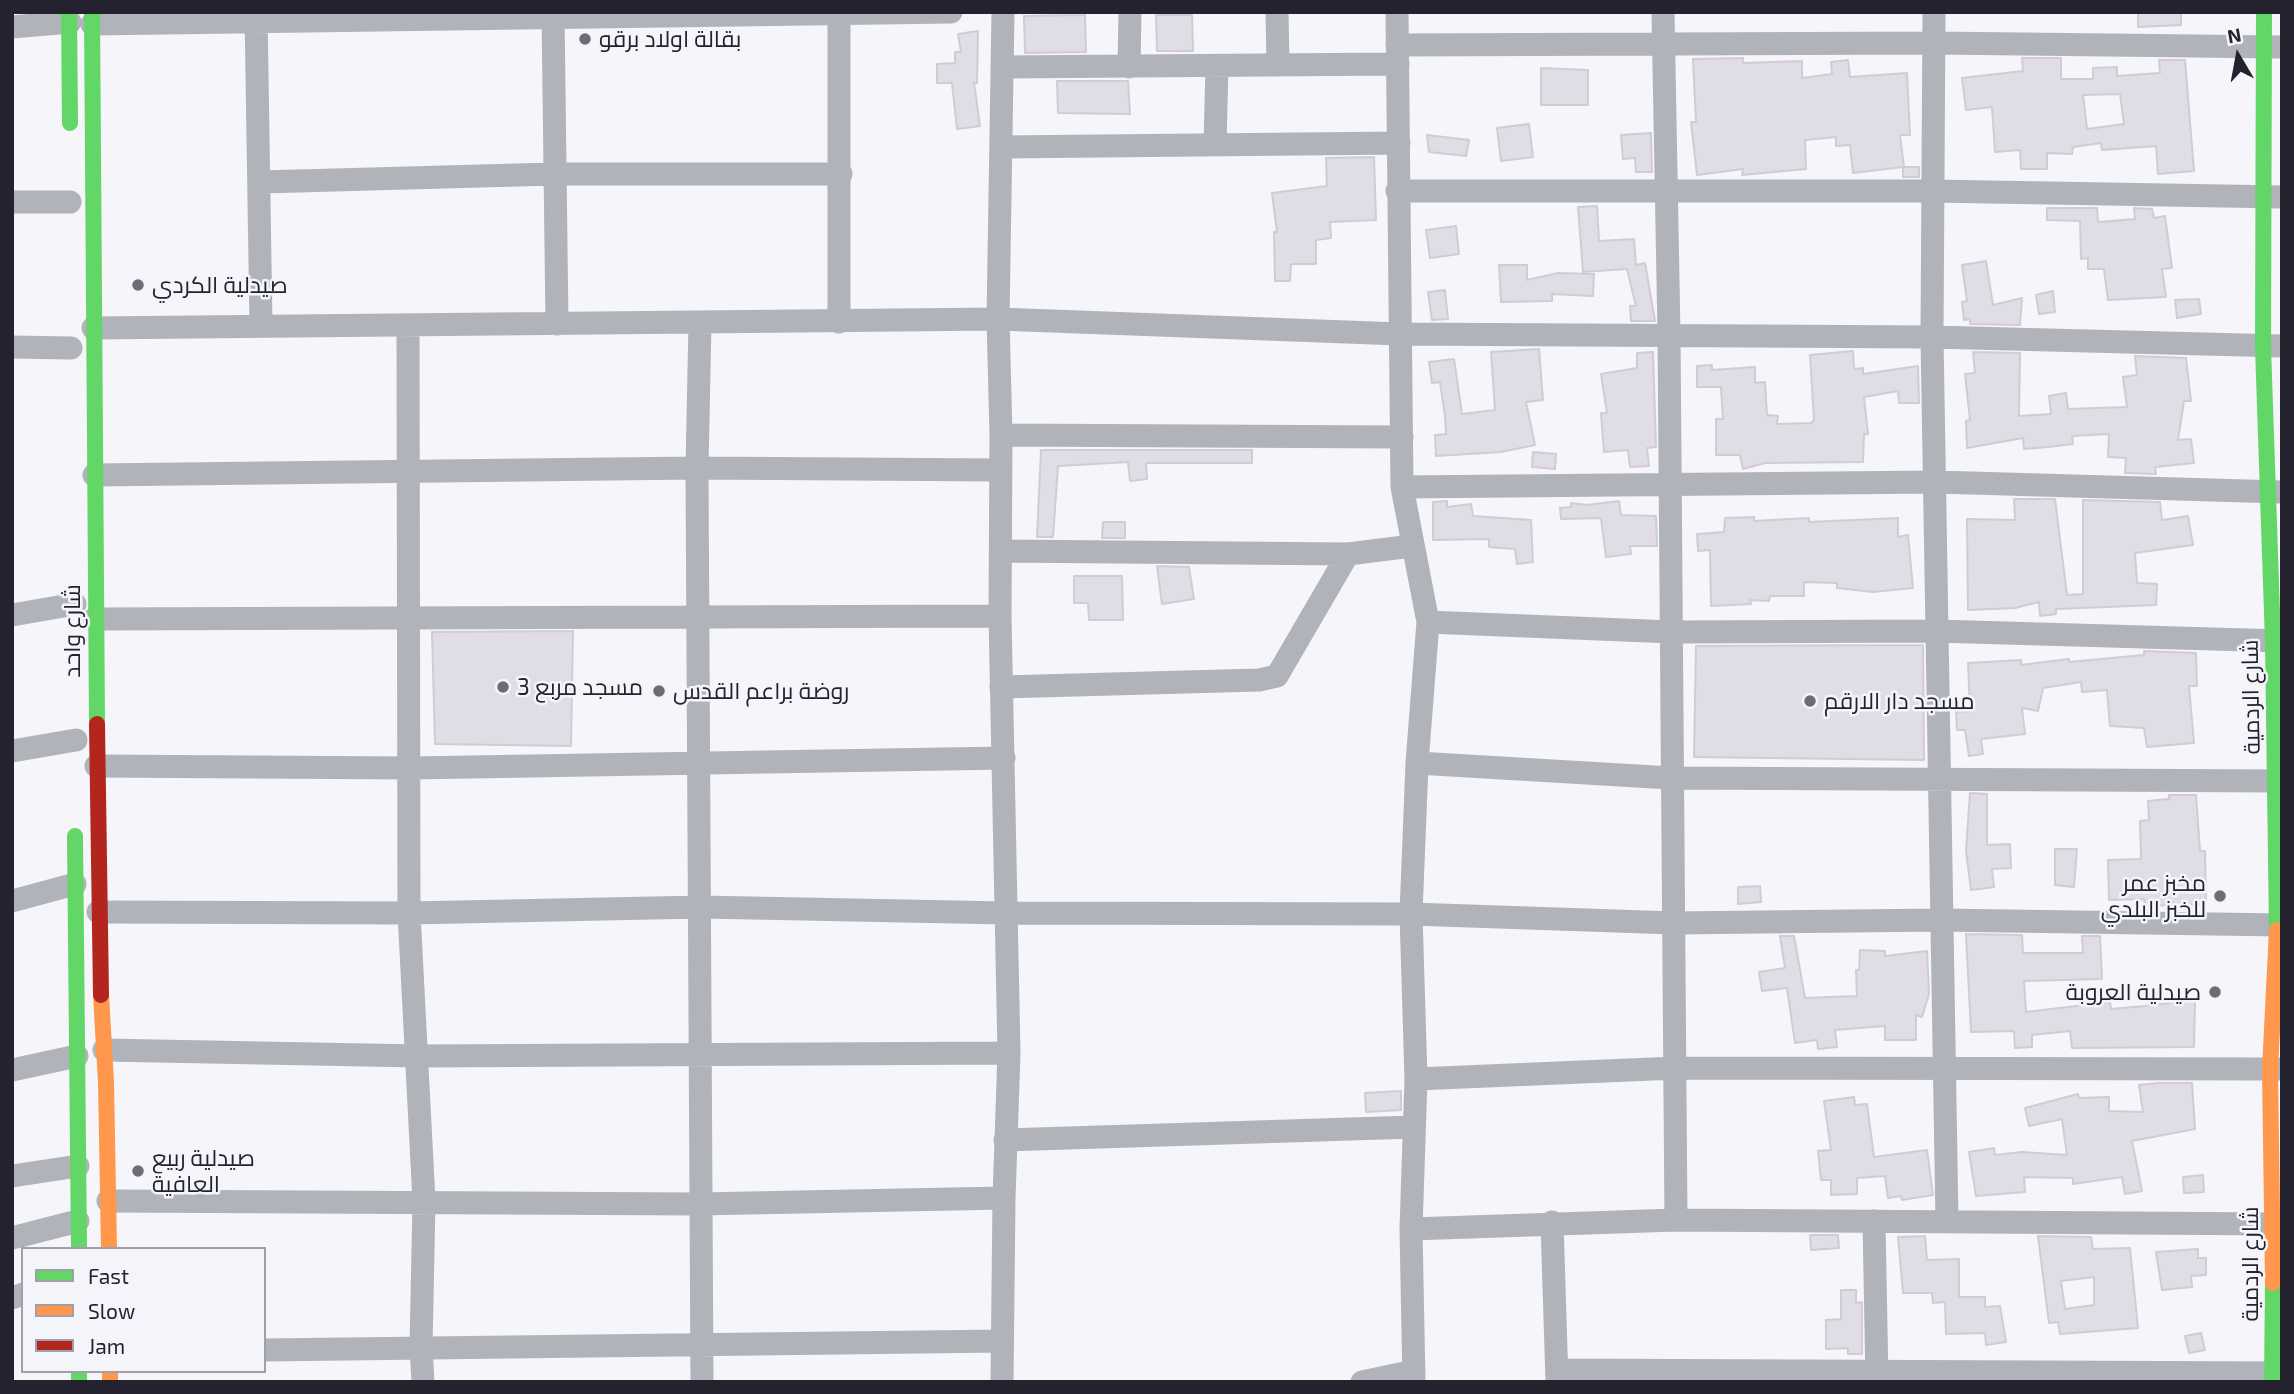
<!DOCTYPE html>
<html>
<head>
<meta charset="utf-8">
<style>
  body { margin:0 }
  #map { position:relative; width:2294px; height:1394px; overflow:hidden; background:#f5f5fa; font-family:"Exo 2",sans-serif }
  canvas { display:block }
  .frame { position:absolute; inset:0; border:14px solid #24222f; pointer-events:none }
  .legend { position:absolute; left:21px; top:1247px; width:245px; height:126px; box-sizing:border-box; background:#f4f4fb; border:2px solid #a1a0a9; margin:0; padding:9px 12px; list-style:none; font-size:21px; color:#24222f }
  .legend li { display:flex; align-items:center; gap:14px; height:35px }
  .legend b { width:35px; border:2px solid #a1a0a9 }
  .north { position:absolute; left:2203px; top:21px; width:70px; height:70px; -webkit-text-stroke:5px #f4f4fb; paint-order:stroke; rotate:350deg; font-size:19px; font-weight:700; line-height:28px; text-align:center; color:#24222f }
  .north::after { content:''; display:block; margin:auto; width:24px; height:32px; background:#24222f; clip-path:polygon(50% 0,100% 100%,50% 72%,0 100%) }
</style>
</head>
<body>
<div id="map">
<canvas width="2294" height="1394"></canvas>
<div class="frame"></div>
<ul class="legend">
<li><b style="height:9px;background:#63d668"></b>Fast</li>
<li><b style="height:9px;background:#ff974d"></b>Slow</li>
<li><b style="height:9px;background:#b3261e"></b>Jam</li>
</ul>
<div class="north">N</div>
</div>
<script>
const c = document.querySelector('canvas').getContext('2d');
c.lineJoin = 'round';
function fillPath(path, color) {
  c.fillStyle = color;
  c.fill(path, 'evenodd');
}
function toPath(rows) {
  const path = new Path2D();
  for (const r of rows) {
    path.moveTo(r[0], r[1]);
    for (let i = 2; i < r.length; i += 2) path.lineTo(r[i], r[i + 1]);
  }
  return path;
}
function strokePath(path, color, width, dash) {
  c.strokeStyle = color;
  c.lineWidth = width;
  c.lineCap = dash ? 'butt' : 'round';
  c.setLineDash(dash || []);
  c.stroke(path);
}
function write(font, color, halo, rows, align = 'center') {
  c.font = font + ' "Exo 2",Cairo,sans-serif';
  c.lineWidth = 5;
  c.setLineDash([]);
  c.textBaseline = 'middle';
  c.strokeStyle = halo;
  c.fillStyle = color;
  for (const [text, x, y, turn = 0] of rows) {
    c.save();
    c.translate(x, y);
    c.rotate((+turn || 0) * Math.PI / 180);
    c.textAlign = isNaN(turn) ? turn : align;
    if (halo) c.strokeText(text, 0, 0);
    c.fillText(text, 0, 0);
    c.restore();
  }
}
const building = toPath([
  [2138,12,2181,12,2181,25,2138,27,2138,12],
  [1085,15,1086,52,1025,53,1024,16,1085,15],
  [1156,15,1192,15,1193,51,1157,51,1156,15],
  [978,31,977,83,974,83,980,126,957,129,952,83,937,83,937,64,955,63,955,52,961,52,958,34,978,31],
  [1743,58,1743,63,1802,61,1802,78,1832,74,1831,62,1848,60,1850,77,1907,73,1910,135,1900,135,1904,167,1919,167,1919,177,1903,177,1903,167,1853,173,1850,145,1836,146,1836,137,1805,140,1806,169,1742,175,1743,169,1697,175,1691,122,1696,122,1693,59,1743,58],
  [2022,58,2061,58,2061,79,2093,79,2093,68,2117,67,2117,76,2160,73,2159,60,2185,60,2194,171,2158,174,2156,146,2102,150,2101,143,2073,147,2072,154,2047,153,2047,169,2021,169,2020,150,1995,152,1992,107,1966,110,1962,78,2023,71,2022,58],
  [2120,94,2124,124,2087,129,2083,95,2120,94],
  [1541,68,1588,70,1588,105,1541,105,1541,68],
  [1057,81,1128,81,1130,114,1058,113,1057,81],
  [1529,124,1533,157,1501,161,1497,128,1529,124],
  [1651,133,1652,172,1636,172,1635,158,1623,159,1621,135,1651,133],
  [1427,135,1469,140,1466,156,1429,152,1427,135],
  [1374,157,1376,220,1330,222,1331,238,1316,240,1316,264,1291,264,1290,281,1275,281,1274,232,1277,232,1272,193,1327,186,1326,158,1374,157],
  [1597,206,1599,241,1634,239,1636,265,1645,263,1655,321,1631,321,1630,306,1636,306,1627,269,1583,272,1578,207,1597,206],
  [2047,208,2097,208,2098,222,2135,219,2134,208,2152,209,2154,218,2165,216,2172,268,2162,269,2166,297,2108,300,2104,269,2088,269,2088,258,2081,259,2080,221,2047,220,2047,208],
  [1456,226,1459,254,1430,258,1426,230,1456,226],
  [1986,261,1993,305,2022,298,2020,325,1970,324,1970,319,1964,320,1962,302,1967,301,1962,265,1986,261],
  [1499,265,1527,265,1527,280,1558,273,1594,274,1593,296,1552,294,1552,301,1501,302,1499,265],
  [1445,290,1448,319,1432,320,1428,292,1445,290],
  [2053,291,2055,312,2039,314,2036,295,2053,291],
  [2199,299,2201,314,2177,318,2175,300,2199,299],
  [1539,349,1543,400,1526,402,1535,445,1501,452,1436,456,1435,435,1446,434,1445,416,1440,382,1432,383,1429,362,1454,359,1462,414,1495,410,1491,352,1539,349],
  [1853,351,1854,369,1863,368,1863,374,1918,366,1919,403,1899,403,1898,391,1864,397,1868,434,1864,434,1863,462,1765,463,1743,469,1740,455,1716,455,1716,419,1723,419,1721,387,1697,387,1697,366,1712,365,1712,370,1755,367,1755,383,1765,382,1767,415,1778,416,1777,424,1811,423,1814,420,1810,355,1853,351],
  [1653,352,1656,447,1647,448,1649,466,1630,467,1628,450,1604,452,1601,413,1607,413,1601,374,1637,368,1637,353,1653,352],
  [1973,352,2020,353,2019,416,2051,414,2049,396,2066,393,2068,409,2127,407,2123,377,2137,375,2135,356,2186,358,2191,401,2184,401,2178,440,2191,439,2194,463,2155,467,2156,474,2125,473,2126,458,2108,457,2109,434,2072,436,2073,444,2048,447,2024,449,2023,438,1967,448,1966,421,1970,420,1965,374,1975,373,1973,352],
  [1041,450,1252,450,1252,463,1146,463,1147,479,1130,481,1128,462,1058,466,1053,537,1037,537,1041,450],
  [1533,452,1556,454,1555,469,1532,467,1533,452],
  [2014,499,2055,499,2067,595,2083,594,2083,500,2160,502,2162,520,2188,516,2193,545,2135,553,2137,583,2157,584,2156,605,2056,609,2056,614,2040,616,2039,602,2015,608,1968,610,1967,519,2015,520,2014,499],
  [1447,501,1447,507,1471,504,1473,516,1531,520,1533,562,1517,564,1515,549,1489,547,1489,539,1433,540,1433,502,1447,501],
  [1619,501,1621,515,1656,516,1657,546,1630,546,1631,554,1606,557,1601,518,1561,519,1560,508,1571,507,1571,503,1587,505,1619,501],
  [1754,517,1754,521,1809,518,1809,522,1898,518,1898,537,1908,535,1913,588,1873,592,1837,588,1837,583,1804,582,1804,596,1770,596,1769,601,1750,600,1751,604,1711,606,1710,550,1698,551,1697,534,1724,532,1725,518,1754,517],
  [1103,522,1125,522,1125,538,1102,538,1103,522],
  [1157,566,1189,567,1194,599,1162,604,1157,566],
  [1074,576,1122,576,1123,620,1089,620,1088,603,1074,603,1074,576],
  [573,631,571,746,435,744,432,632,573,631],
  [1923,645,1924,760,1694,757,1696,646,1923,645],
  [2144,651,2196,653,2197,686,2189,686,2194,743,2147,747,2144,728,2110,726,2107,690,2082,692,2081,682,2043,688,2038,711,2022,708,2025,734,1981,739,1983,754,1969,756,1965,730,1957,730,1956,712,1970,711,1968,663,2021,660,2021,665,2069,659,2069,662,2144,655,2144,651],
  [1970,793,1987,794,1987,845,2010,844,2011,868,1992,869,1994,887,1971,890,1966,851,1970,793],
  [2169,795,2196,795,2200,851,2205,851,2206,904,2145,906,2144,899,2109,900,2108,860,2141,859,2140,821,2149,820,2148,801,2169,799,2169,795],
  [2055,849,2077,849,2074,887,2055,885,2055,849],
  [1760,886,1761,902,1738,904,1738,887,1760,886],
  [1966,934,2022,935,2023,953,2083,953,2082,936,2100,936,2102,979,2024,981,2026,1012,2110,1002,2111,1009,2145,1006,2170,1003,2170,999,2195,999,2194,1047,2072,1048,2070,1031,2032,1035,2032,1047,2015,1048,2014,1031,1971,1032,1966,934],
  [1780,936,1794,936,1805,998,1857,996,1856,970,1859,970,1860,950,1885,951,1885,956,1927,951,1929,994,1922,1017,1916,1015,1916,1040,1885,1040,1885,1026,1835,1030,1837,1047,1818,1049,1817,1040,1795,1043,1787,988,1762,991,1759,972,1785,968,1780,936],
  [2159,1083,2192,1083,2195,1129,2132,1141,2142,1191,2125,1194,2122,1177,2073,1184,2073,1178,2024,1177,2025,1192,1976,1196,1969,1152,1994,1148,1995,1155,2022,1152,2067,1155,2062,1119,2029,1126,2025,1108,2078,1094,2079,1098,2109,1097,2109,1111,2143,1112,2139,1085,2159,1083],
  [1401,1091,1401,1110,1366,1112,1365,1093,1401,1091],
  [1854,1097,1855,1105,1867,1104,1874,1157,1927,1150,1933,1195,1902,1200,1901,1196,1888,1198,1885,1176,1857,1178,1857,1194,1831,1195,1831,1180,1821,1180,1818,1151,1831,1150,1824,1101,1854,1097],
  [2203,1175,2204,1192,2184,1193,2183,1177,2203,1175],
  [1810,1235,1838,1235,1839,1248,1811,1250,1810,1235],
  [1925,1236,1927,1260,1959,1259,1959,1297,1985,1297,1985,1307,2000,1306,2006,1342,1986,1345,1985,1333,1946,1334,1945,1302,1933,1303,1932,1293,1903,1293,1898,1237,1925,1236],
  [2038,1236,2091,1237,2093,1249,2130,1248,2138,1328,2060,1334,2058,1322,2049,1323,2038,1236],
  [2094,1277,2094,1305,2065,1309,2061,1281,2094,1277],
  [2198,1249,2198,1258,2206,1258,2206,1275,2191,1276,2192,1287,2162,1290,2156,1252,2198,1249],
  [1841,1290,1856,1290,1856,1303,1862,1302,1862,1354,1848,1354,1848,1348,1826,1349,1826,1320,1841,1319,1841,1290],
  [2201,1333,2205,1350,2189,1353,2185,1336,2201,1333]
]);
fillPath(building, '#e0dde6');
strokePath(building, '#cfccd4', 2);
strokePath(toPath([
  [256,12,261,325],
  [553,12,557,324],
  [839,12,839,322],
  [1277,12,1278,65],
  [1397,12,1402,487,1428,622,1417,763,1411,914,1416,1079,1411,1229,1414,1382],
  [1663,12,1669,334,1676,1220],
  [1934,12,1932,337,1947,1220],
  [92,24,951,12],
  [12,27,70,22],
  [1397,45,1935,43,2282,47],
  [1002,67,1398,64],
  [1129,67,1130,12],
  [1215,144,1217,66],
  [1001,147,1399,143],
  [261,182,554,174,841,174],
  [1397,191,1932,191,2282,197],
  [12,202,70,202],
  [700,322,697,468,702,1382],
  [408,326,409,913,424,1201,421,1348,423,1382],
  [93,328,998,319,1400,334,1932,337,2282,346],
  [12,347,71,348],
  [1001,435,1402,437],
  [94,475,697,468,1000,470],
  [1402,487,1936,482,2281,492],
  [1001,551,1348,554,1412,546],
  [12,615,75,604],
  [94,619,1000,616],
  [1428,622,1672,632,1936,631,2282,641],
  [1001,687,1259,680,1277,676,1348,554],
  [12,751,76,740],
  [1417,763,1671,778,2282,781],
  [96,766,411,768,1004,758],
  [12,901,75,884],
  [98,912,409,913,701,907,1006,913,1411,914,1674,923,1940,920,2282,925],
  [104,1050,419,1056,1009,1053],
  [12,1070,77,1056],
  [1416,1079,1676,1068,2282,1069],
  [1005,1140,1414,1127],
  [12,1176,78,1166],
  [108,1201,699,1204,1004,1198],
  [1874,1221,1877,1382],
  [1552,1222,1557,1382],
  [1411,1229,1676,1220,2282,1224],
  [12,1238,78,1221],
  [12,1298,23,1294],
  [264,1350,1002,1341],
  [1557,1370,2282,1373],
  [1002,1382,1004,1198,1009,1053,1000,616,1001,435,998,319,1003,12],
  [1362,1382,1414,1371]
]), '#b0b3ba', 23);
strokePath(toPath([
  [69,12,70,123],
  [92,12,97,724],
  [2264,12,2263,347,2273,642,2277,930],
  [75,836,79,1249],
  [79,1371,79,1382],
  [2272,1382,2273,1283]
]), '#63d668', 16);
strokePath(toPath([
  [101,995,106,1082,109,1249],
  [2273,1283,2270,1069,2277,930],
  [110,1371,110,1382]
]), '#ff974d', 16);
strokePath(toPath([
  [97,724,101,995]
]), '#b3261e', 16);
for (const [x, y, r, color] of [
  [585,39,7,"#6d6c76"],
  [138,285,7,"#6d6c76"],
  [503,687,7,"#6d6c76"],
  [659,691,7,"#6d6c76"],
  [1810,701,7,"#6d6c76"],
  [2220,896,7,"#6d6c76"],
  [2215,992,7,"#6d6c76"],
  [138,1171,7,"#6d6c76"]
]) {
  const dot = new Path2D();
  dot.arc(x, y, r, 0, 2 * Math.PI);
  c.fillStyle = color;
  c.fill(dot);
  strokePath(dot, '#f4f4fb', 2.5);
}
write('23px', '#24222f', '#f4f4fb', [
  ["بقالة اولاد برقو",599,39],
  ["صيدلية الكردي",152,285],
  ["مسجد مربع 3",517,687],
  ["روضة براعم القدس",673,691],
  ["مسجد دار الارقم",1824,701],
  ["مخبز عمر",2206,883,"right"],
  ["للخبز البلدي",2206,909,"right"],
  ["صيدلية العروبة",2201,992,"right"],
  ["صيدلية ربيع",152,1158],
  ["العافية",152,1184]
], 'left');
write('23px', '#24222f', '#f4f4fb', [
  ["شارع واحد",72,631,-90],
  ["شارع الردمية",2251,697,-91],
  ["شارع الردمية",2250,1264,-90]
]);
</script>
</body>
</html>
